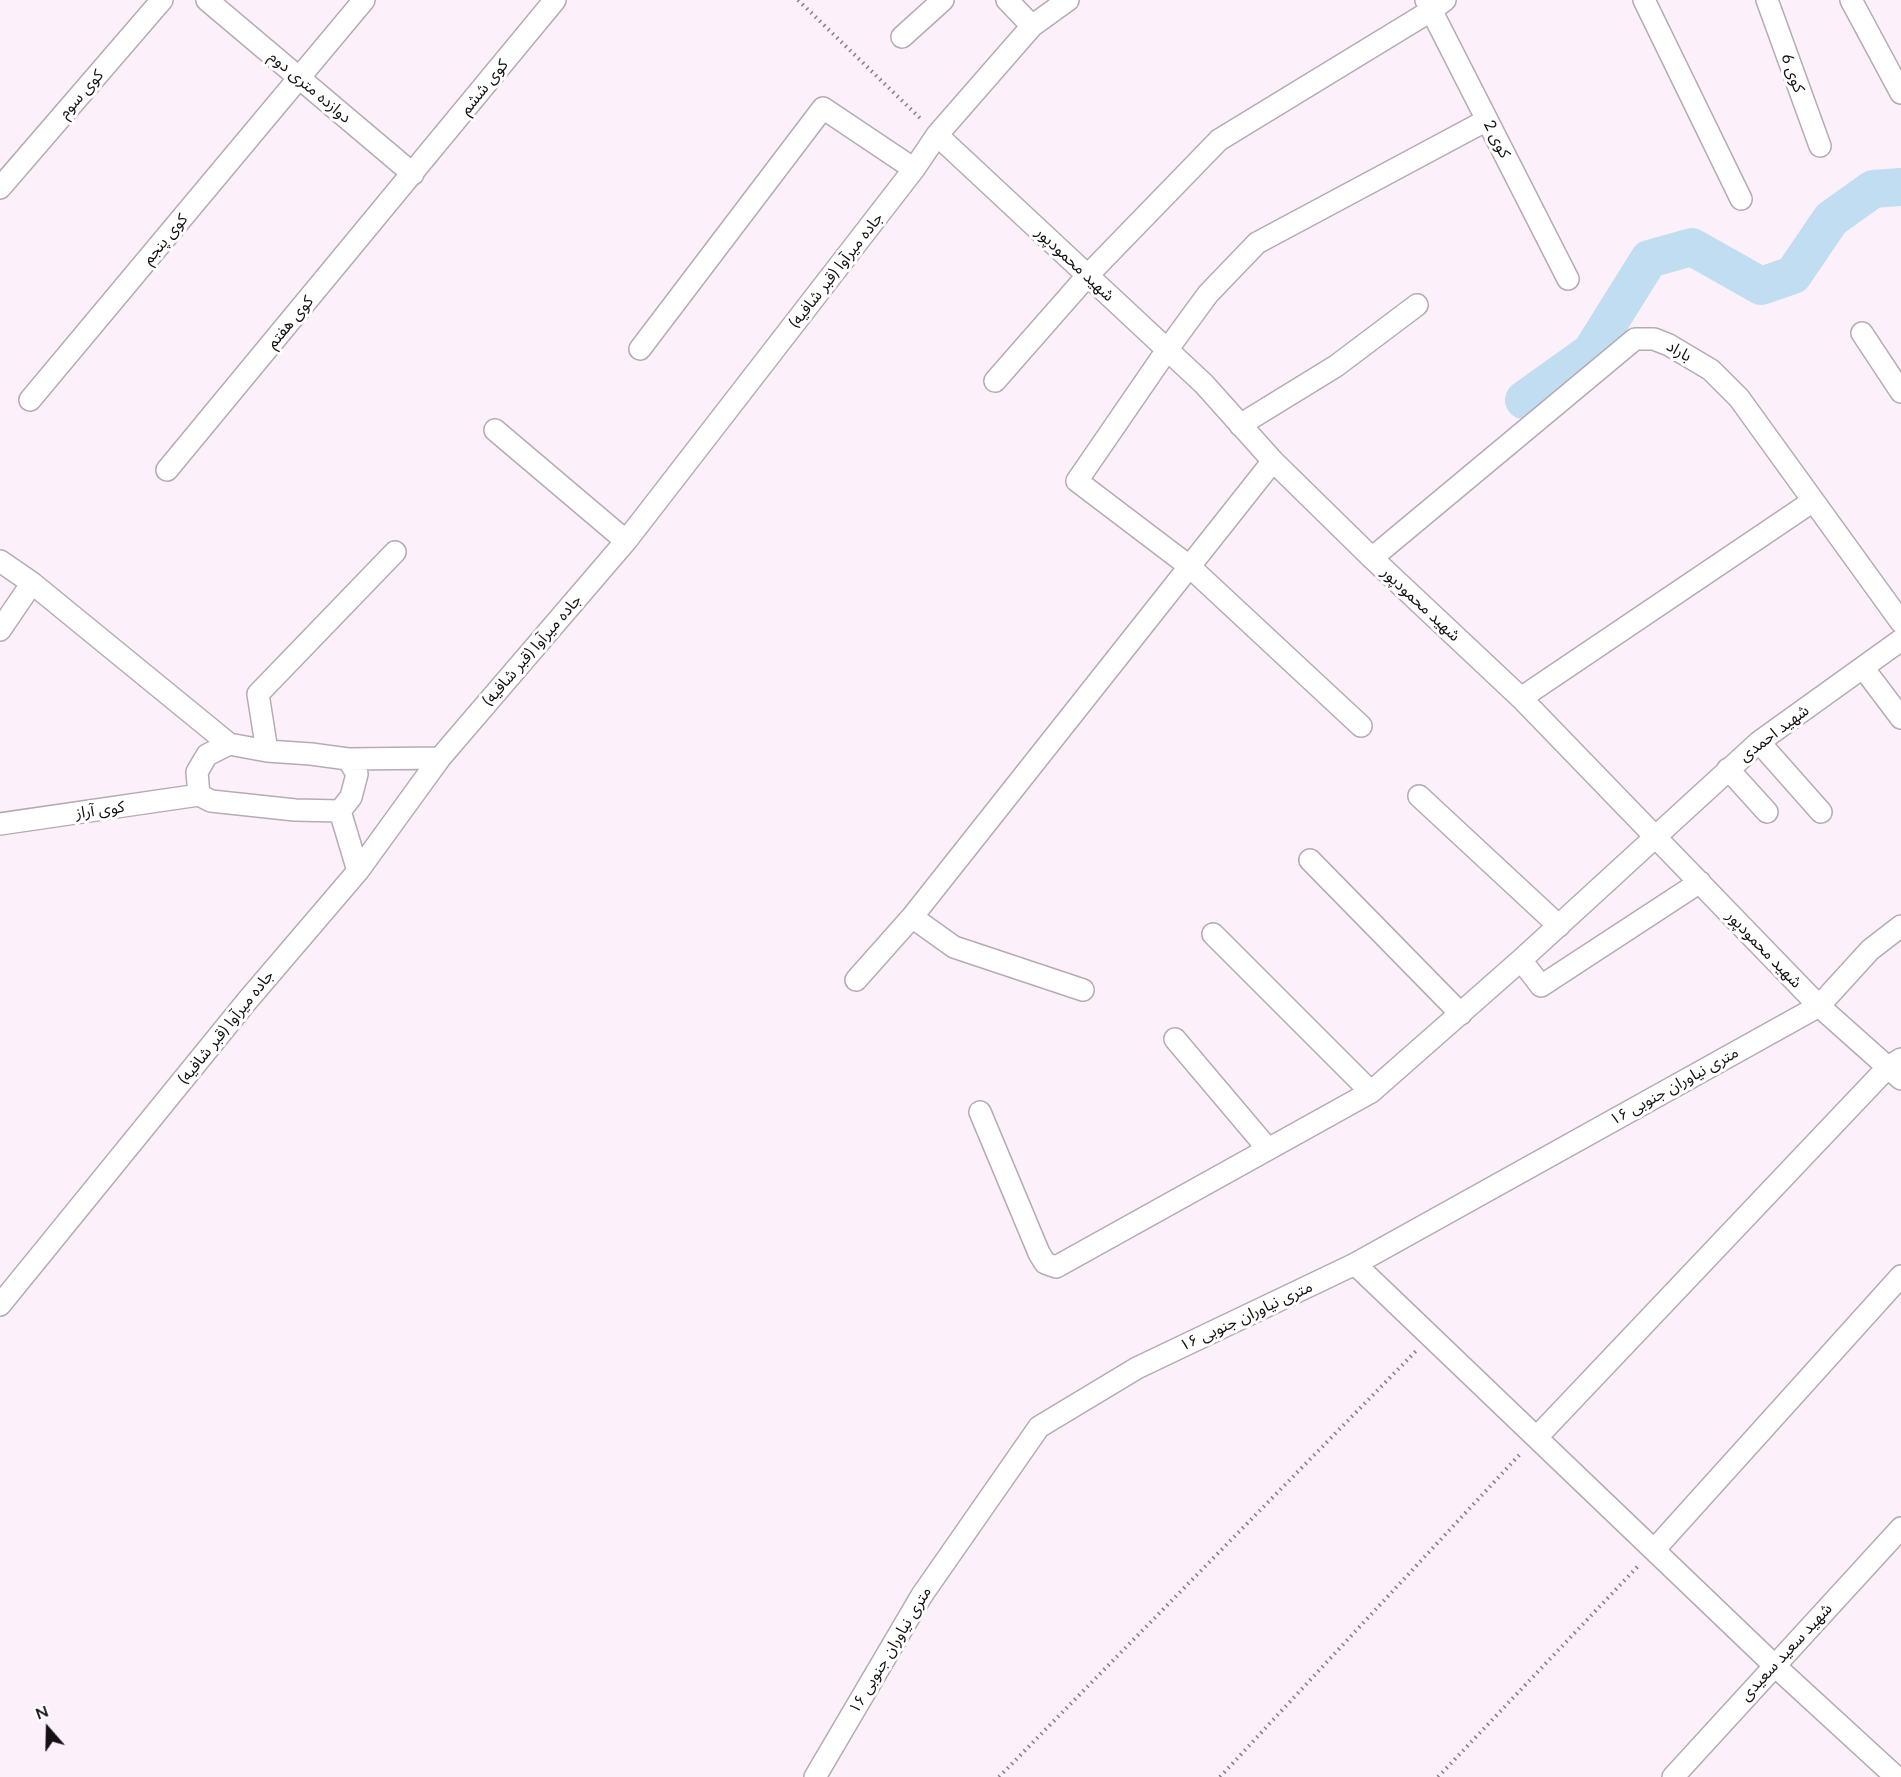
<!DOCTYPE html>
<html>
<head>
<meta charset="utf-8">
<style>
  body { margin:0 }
  #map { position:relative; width:1901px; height:1777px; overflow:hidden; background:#fcf0fa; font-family:Lato,sans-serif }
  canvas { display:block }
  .north { position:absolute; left:18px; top:1699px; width:60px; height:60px; -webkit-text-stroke:4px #fff; paint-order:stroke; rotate:340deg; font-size:16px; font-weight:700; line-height:24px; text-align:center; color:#141013 }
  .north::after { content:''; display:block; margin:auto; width:21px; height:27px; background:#141013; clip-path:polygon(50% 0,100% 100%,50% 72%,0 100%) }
</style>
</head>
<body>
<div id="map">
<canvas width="1901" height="1777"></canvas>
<div class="north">N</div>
</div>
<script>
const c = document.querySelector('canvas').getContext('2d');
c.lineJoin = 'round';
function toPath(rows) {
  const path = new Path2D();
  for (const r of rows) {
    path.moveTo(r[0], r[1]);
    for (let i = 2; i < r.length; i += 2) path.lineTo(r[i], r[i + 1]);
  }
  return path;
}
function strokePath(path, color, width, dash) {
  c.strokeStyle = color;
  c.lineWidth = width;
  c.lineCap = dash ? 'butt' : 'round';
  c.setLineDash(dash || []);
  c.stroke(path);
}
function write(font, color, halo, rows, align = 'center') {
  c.font = font + ' Lato,"Noto Sans Arabic",sans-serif';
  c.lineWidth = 6;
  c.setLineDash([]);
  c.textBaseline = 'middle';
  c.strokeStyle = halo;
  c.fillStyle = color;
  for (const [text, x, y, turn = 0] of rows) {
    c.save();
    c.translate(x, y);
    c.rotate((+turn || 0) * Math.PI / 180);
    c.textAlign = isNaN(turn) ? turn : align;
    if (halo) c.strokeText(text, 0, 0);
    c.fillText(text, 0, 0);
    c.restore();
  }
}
strokePath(toPath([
  [1524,400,1591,352,1649,259,1692,247,1761,286,1793,275,1831,219,1873,189,1901,187]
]), '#c1ddf2', 38);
const minor = toPath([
  [207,0,413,174],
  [1007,0,1032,26],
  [1426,0,1568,279],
  [1644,0,1741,199],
  [1767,0,1820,146],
  [1851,0,1901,93],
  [902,37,943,0],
  [937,135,1204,384,1273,461,1372,558,1521,698,1819,1006,1901,1079],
  [0,188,162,0],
  [1862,333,1901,392],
  [640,349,823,108,914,169],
  [995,381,1088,275,1219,140,1432,10,1445,0],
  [30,400,364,0],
  [1240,425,1336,366,1417,305],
  [495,430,626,541],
  [167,470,555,0],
  [1372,558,1635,339,1654,339,1669,345,1711,370,1739,398,1901,622],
  [0,561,32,583,229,744],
  [0,630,32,583],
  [1864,669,1901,718],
  [1521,698,1813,501],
  [1361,726,1189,566,1077,481,1167,350,1208,294,1257,243,1487,120],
  [1759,742,1821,812],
  [229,744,267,751,311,754,348,759,357,774,351,797,340,811,295,810,211,801,199,795,197,772,207,755,229,744],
  [267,751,258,694,395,552],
  [348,759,440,758],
  [1728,769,1767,812],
  [1419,796,1559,926],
  [340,811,358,871],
  [0,824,199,795],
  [1310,860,1461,1014],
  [912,917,954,947,1083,990],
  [1213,934,1371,1092],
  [1521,960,1541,986,1700,882],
  [856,980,912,917,1273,461],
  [1175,1039,1268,1149],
  [980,1112,1039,1253,1045,1263,1056,1267,1371,1092,1521,960,1759,742,1901,640],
  [1355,1264,1774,1665,1896,1777],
  [0,1305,247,1001,358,871,440,758,626,541,914,169,937,135,1032,26,1068,0],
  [1537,1437,1888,1067,1901,1059],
  [1654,1550,1901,1276],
  [815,1777,922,1595,1039,1427,1137,1368,1355,1264,1819,1006,1870,950,1901,926],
  [1673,1777,1901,1528]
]);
strokePath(minor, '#b6abb5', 24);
strokePath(toPath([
  [798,0,922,120],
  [999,1777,1416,1351],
  [1220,1777,1522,1452],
  [1438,1777,1640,1564]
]), '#867e84', 4, [1.5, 4.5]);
strokePath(minor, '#fff', 21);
write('16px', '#141013', '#fff', [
  ["کوی 6",1793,73,70],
  ["دوازده متری دوم",310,87,40],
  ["کوی ششم",484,87,-51],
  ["کوی سوم",81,94,-49],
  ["کوی 2",1497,139,63],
  ["کوی پنجم",165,239,-50],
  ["شهید محمودپور",1075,264,43],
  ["جاده میرآوا (قبر شافیه)",836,270,-52],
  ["کوی هفتم",290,322,-50],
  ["باراد",1679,351,30],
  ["شهید محمودپور",1421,604,43],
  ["جاده میرآوا (قبر شافیه)",532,650,-49],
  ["شهید احمدی",1774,733,-37],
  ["کوی آراز",100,810,-8],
  ["شهید محمودپور",1764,949,46],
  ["جاده میرآوا (قبر شافیه)",226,1027,-51],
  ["۱۶ متری نیاوران جنوبی",1674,1086,-29],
  ["۱۶ متری نیاوران جنوبی",1246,1316,-25],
  ["۱۶ متری نیاوران جنوبی",890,1650,-59],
  ["شهید سعید سعیدی",1786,1652,-47]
]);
</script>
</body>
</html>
